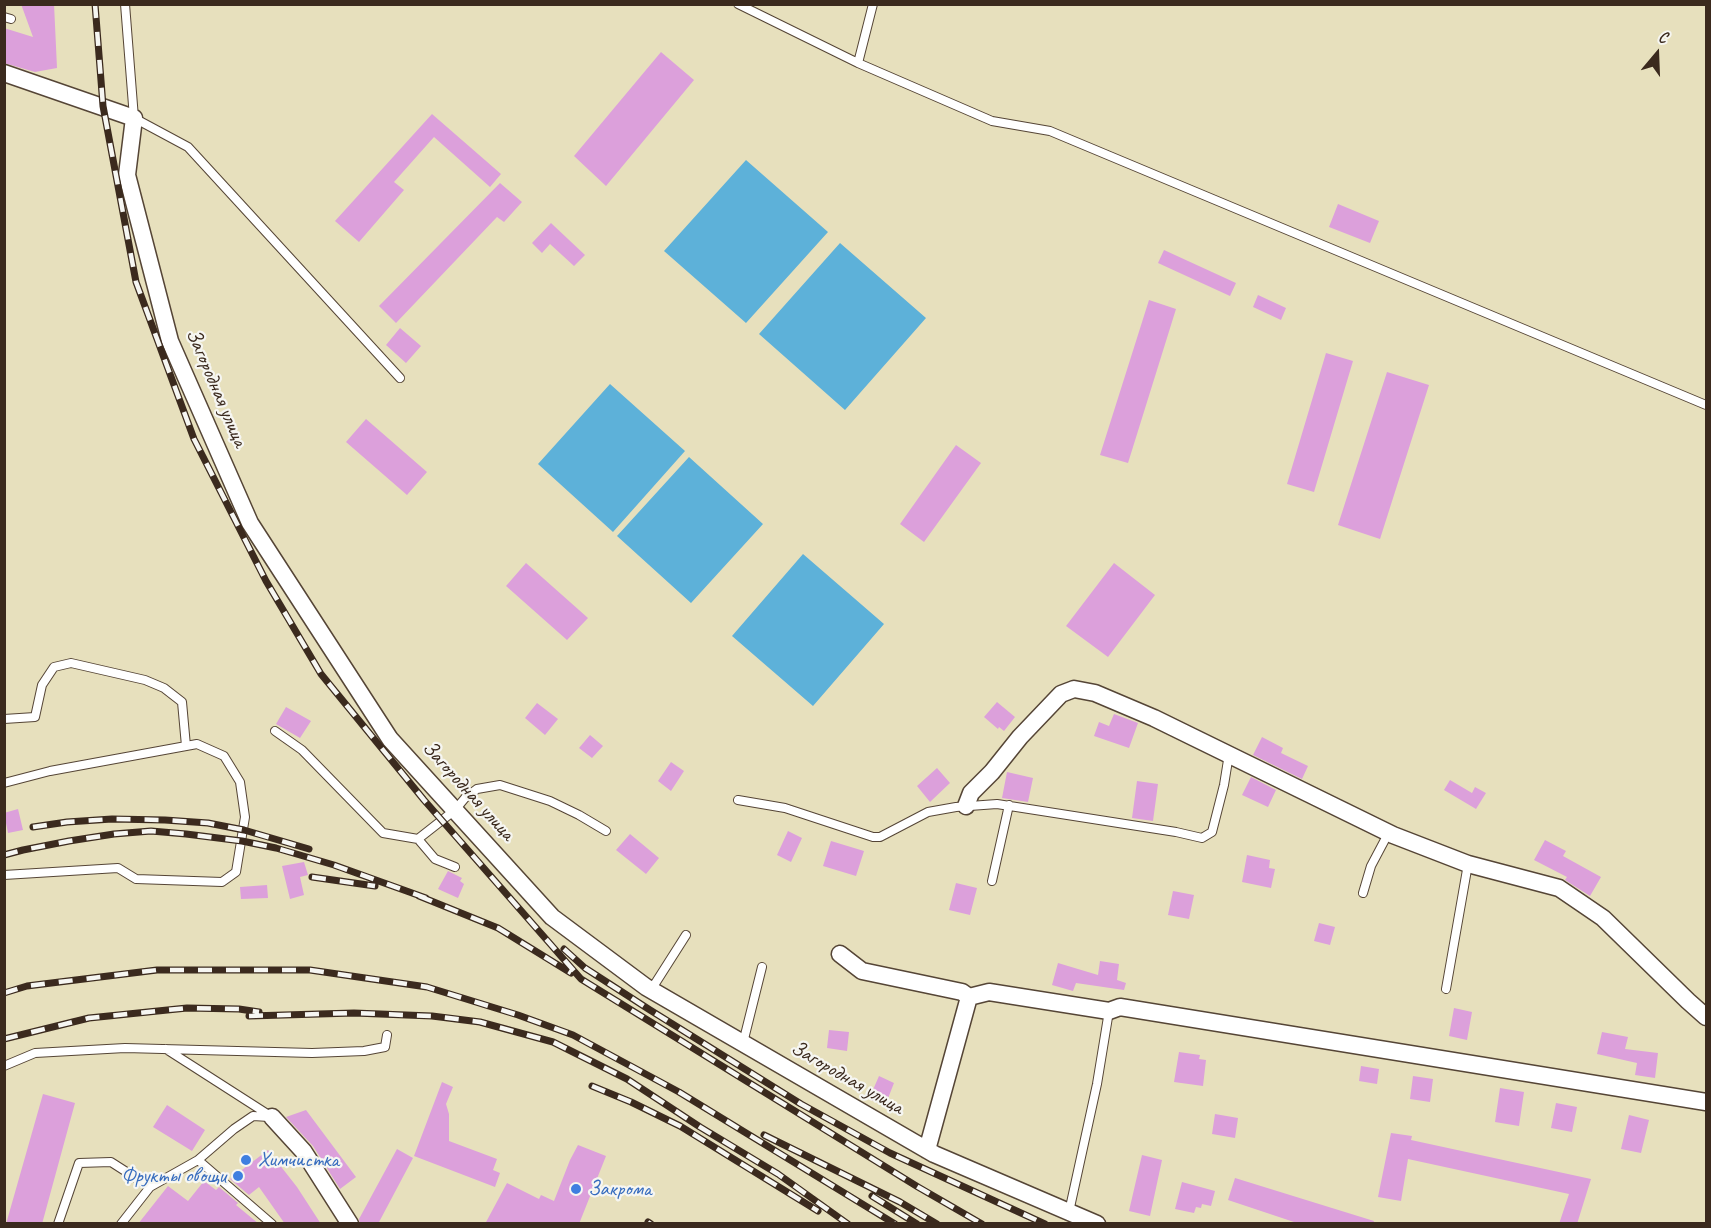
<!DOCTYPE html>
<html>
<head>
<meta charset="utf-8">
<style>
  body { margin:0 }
  #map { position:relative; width:1711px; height:1228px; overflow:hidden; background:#e7e0bd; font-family:Caveat,sans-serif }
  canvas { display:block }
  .frame { position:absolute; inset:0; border:6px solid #3b2a1e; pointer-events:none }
  .north { position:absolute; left:1627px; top:24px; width:60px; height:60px; -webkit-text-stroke:4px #f6f6f2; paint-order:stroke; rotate:19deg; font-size:16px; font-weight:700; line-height:24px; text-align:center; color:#3b2a1e }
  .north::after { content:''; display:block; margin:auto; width:21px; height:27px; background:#3b2a1e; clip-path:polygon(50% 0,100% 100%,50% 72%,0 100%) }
</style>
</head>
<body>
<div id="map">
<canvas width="1711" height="1228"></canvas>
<div class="frame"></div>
<div class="north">С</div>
</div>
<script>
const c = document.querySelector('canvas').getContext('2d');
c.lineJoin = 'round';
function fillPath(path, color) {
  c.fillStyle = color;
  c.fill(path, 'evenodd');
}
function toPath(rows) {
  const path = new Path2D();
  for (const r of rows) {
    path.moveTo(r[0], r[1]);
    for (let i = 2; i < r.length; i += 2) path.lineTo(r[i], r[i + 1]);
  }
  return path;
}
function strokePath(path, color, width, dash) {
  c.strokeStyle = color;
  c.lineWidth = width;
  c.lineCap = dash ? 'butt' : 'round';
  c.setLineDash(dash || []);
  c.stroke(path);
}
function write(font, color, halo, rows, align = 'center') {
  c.font = font + ' Caveat,sans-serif';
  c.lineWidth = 4.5;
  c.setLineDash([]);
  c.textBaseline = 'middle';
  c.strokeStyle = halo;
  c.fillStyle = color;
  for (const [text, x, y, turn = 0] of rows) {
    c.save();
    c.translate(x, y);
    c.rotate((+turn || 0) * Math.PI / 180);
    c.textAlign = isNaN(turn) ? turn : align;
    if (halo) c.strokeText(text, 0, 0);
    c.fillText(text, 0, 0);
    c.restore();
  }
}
fillPath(toPath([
  [746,160,828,232,746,323,664,251],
  [840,243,926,318,845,410,759,334],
  [610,384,685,451,613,532,538,464],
  [689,457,763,524,691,603,617,536],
  [803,554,884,624,813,706,732,636]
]), '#5db1d9');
fillPath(toPath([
  [21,4,54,4,57,68,35,72,4,63,4,28,33,37],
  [661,52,694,80,606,186,574,156],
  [432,114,501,174,490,187,434,137,394,182,404,190,359,242,335,221],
  [500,183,522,202,504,222,497,217,396,323,379,306],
  [1338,204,1379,221,1370,243,1329,227],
  [551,223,585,255,574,266,550,244,542,253,532,243],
  [1164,250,1236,283,1230,296,1158,263],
  [1258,295,1286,308,1281,320,1253,307],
  [1149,300,1176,309,1128,463,1100,455],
  [400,328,421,346,406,363,386,345],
  [1326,353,1353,361,1314,492,1287,484],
  [1387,372,1429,385,1380,539,1338,525],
  [366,419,427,472,407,495,346,442],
  [956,445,981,463,924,542,900,524],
  [526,563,588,618,567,640,506,586],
  [1114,563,1155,595,1108,657,1066,626],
  [997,702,1015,717,1004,731,999,727,998,729,984,717],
  [537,703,558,719,545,735,525,718],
  [286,707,311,721,300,738,276,724],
  [1114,714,1138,723,1129,748,1094,736,1099,722,1109,726],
  [590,735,603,746,592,758,579,748],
  [1262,737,1283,748,1281,753,1308,766,1302,779,1253,755],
  [671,762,684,771,671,791,658,781],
  [937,768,950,783,930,802,917,786],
  [1007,772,1033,778,1028,802,1002,798],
  [1251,777,1276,790,1268,807,1242,795],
  [1450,780,1472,793,1475,787,1486,793,1476,809,1444,790],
  [1137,781,1158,784,1153,821,1132,818],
  [18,809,23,830,8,833,4,813],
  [788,831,802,838,791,862,777,855],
  [630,834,659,858,646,874,616,850],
  [1545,840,1566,851,1563,856,1601,877,1590,896,1565,880,1567,877,1534,860],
  [831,841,864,851,856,876,823,866],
  [1247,855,1270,860,1269,868,1275,869,1271,888,1242,882],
  [304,862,308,875,300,877,304,895,290,899,282,866],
  [448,871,462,878,460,881,464,884,458,898,438,889],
  [956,883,977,888,970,915,949,910],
  [267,885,268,898,241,899,240,887],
  [1173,891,1194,895,1189,919,1168,915],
  [1319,923,1335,927,1330,945,1314,941],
  [1100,961,1119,964,1117,980,1126,983,1124,990,1076,983,1073,991,1052,985,1058,963,1098,975],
  [1454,1008,1472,1012,1467,1040,1449,1036],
  [829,1030,849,1032,847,1051,827,1048],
  [1602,1032,1628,1037,1625,1049,1658,1053,1655,1078,1635,1075,1637,1063,1597,1054],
  [1179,1052,1200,1055,1199,1059,1206,1060,1203,1086,1174,1082],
  [1361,1066,1379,1069,1377,1084,1359,1081],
  [879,1076,894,1083,885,1106,869,1099],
  [1413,1076,1433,1079,1430,1102,1410,1099],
  [442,1082,453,1087,446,1104,449,1114,449,1141,497,1159,493,1170,500,1173,495,1187,414,1156],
  [1500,1088,1524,1092,1519,1126,1495,1122],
  [43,1094,75,1103,42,1224,6,1224],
  [1556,1103,1577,1107,1572,1132,1551,1128],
  [167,1105,205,1130,192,1151,153,1127],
  [306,1110,356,1177,340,1189,313,1146,286,1117],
  [1215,1114,1238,1118,1235,1138,1212,1134],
  [1629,1115,1649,1120,1641,1153,1621,1149],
  [1391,1133,1412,1136,1411,1140,1591,1179,1577,1224,1559,1224,1569,1194,1408,1159,1401,1201,1378,1197],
  [578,1145,606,1156,579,1224,485,1224,507,1183,539,1199,541,1195,554,1201,570,1160],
  [397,1149,413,1158,378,1224,360,1224,359,1219],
  [268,1150,297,1187,321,1224,285,1224,259,1187,249,1195,230,1179],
  [1142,1155,1162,1160,1150,1216,1129,1211],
  [1235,1178,1374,1221,1373,1224,1300,1224,1228,1200],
  [204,1181,216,1190,219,1187,238,1203,236,1205,259,1224,138,1224,168,1186,188,1201],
  [1182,1182,1215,1191,1211,1206,1202,1204,1201,1208,1196,1207,1194,1213,1175,1209]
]), '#dca0db');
const service = toPath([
  [125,4,134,118,188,147,400,378],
  [738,4,858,63],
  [873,4,858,63,992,121,1050,131,1706,405],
  [4,17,11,19],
  [4,719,35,717,42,685,54,667,71,663,145,680,164,688,182,702,186,746],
  [275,731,302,750,383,833,418,839,455,810,465,798,477,789,500,785,550,801,579,815,606,831],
  [4,783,50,771,197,744,224,756,240,782,245,817,236,872,222,882,136,879,118,868,4,875],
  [738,800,785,808,873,837,880,837,928,812,956,807,997,804,1176,832,1202,838,1212,832,1224,785,1229,754],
  [418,839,435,859,455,867],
  [992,881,1009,805],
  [1363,893,1371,866,1389,832],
  [1446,989,1468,864],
  [651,990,686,935],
  [743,1043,762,967],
  [166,1049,272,1117],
  [4,1066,35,1053,125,1048,312,1053,364,1051,385,1047,387,1035],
  [198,1160,234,1129,253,1116,269,1117],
  [1069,1212,1097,1084,1109,1011],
  [58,1224,79,1163,111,1162,150,1187],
  [121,1224,150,1187,198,1160,272,1224]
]);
const minor = toPath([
  [4,73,134,118,127,175,170,341,250,523,390,739,552,917,646,987,934,1154,1097,1224],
  [966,806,971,793,992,772,1020,737,1061,694,1074,689,1095,693,1154,718,1393,835,1468,864,1559,888,1603,918,1688,1001,1706,1017],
  [840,954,862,971,962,992,969,997,989,992,1109,1011,1120,1007,1706,1102],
  [272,1117,304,1152,350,1224],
  [927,1150,969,997]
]);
strokePath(service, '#554536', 10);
strokePath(minor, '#554536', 19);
strokePath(service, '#fff', 8);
strokePath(minor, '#fff', 16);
const rail = toPath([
  [95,4,103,106,136,282,194,439,266,581,321,674,424,800,581,979,918,1187,982,1224],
  [33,827,67,822,112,819,165,820,208,823,244,830,309,849],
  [4,855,23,850,69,841,114,834,151,831,186,834,242,841,276,848,334,865,426,898],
  [312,877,375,886],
  [419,896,498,928,571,973],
  [564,949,585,968,650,1010,801,1104,890,1153,1045,1224],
  [4,993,27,986,157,970,310,970,427,987,518,1015,573,1035,679,1092,895,1224],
  [249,1016,354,1013,432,1016,480,1022,553,1042,627,1079,700,1127,778,1174,848,1224],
  [4,1039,89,1018,187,1008,239,1009,259,1012],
  [592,1086,631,1102,680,1126,818,1211],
  [764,1135,900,1202,937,1224],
  [872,1196,917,1224],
  [648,1222,651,1224]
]);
strokePath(rail, '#3b2a1e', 7);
strokePath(rail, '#f6f6f2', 4.5, [14]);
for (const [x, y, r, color] of [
  [246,1160,6,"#3f7fe0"],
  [238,1176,6,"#3f7fe0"],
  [576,1189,6,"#3f7fe0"]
]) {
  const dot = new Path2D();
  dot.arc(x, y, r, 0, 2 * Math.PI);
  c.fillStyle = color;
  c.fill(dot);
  strokePath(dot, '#f6f6f2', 2);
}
write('21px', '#3b2a1e', '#f6f6f2', [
  ["Загородная улица",216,388,67],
  ["Загородная улица",468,791,48],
  ["Загородная улица",847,1078,30]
]);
write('21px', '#366cbe', '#f6f6f2', [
  ["Химчистка",258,1160],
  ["Фрукты овощи",226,1176,"right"],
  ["Закрома",588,1189]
], 'left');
</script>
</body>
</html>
